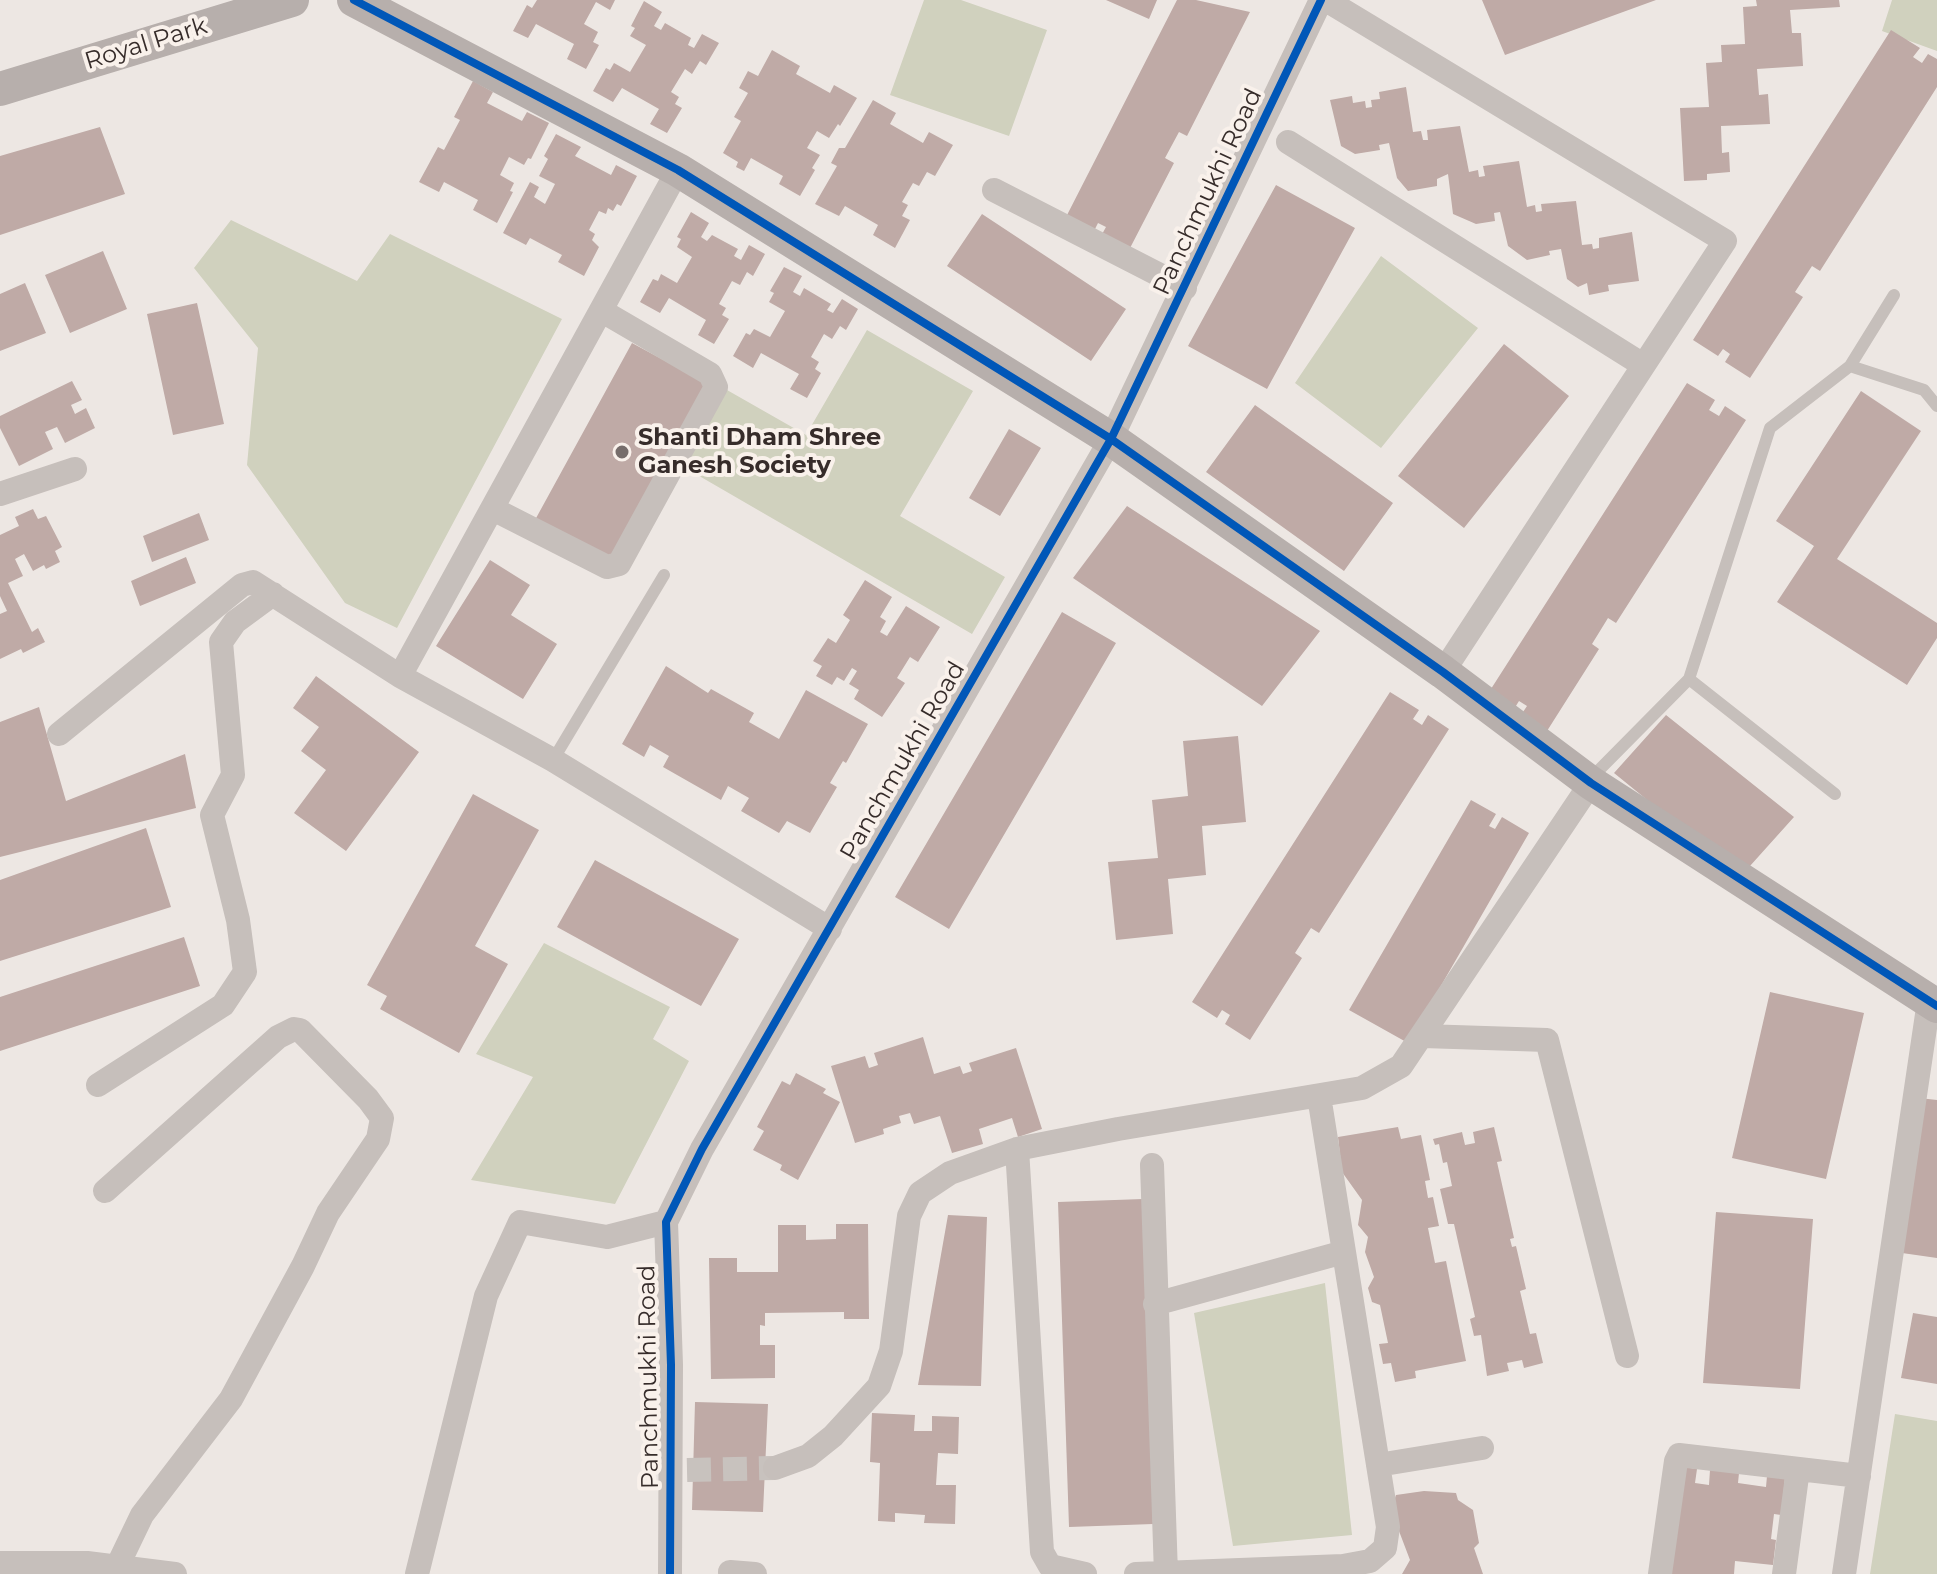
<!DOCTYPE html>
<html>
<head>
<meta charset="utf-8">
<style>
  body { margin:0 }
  canvas { display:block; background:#ede7e3 }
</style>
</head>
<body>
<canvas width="1937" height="1574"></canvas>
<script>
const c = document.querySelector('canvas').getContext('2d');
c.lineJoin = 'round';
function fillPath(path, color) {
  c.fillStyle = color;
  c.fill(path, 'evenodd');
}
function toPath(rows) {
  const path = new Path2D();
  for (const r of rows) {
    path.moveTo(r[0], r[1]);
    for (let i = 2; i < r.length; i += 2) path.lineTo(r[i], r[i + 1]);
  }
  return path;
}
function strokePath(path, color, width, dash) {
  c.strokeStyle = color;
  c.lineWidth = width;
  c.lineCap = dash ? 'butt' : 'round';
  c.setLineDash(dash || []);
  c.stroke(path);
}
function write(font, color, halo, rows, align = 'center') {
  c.font = font + ' Montserrat,sans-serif';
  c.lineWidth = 8;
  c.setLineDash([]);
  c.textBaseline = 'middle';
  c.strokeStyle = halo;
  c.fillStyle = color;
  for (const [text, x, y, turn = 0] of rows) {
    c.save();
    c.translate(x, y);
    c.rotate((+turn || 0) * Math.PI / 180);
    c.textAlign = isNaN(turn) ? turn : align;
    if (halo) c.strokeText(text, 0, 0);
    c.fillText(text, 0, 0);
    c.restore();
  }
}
fillPath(toPath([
  [924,0,961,0,1047,30,1009,136,890,95],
  [1892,0,1937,0,1937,51,1882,31],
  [231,220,357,281,390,234,562,319,397,628,345,603,247,465,258,348,194,268],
  [1381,256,1478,328,1381,448,1295,383],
  [867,330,973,391,900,516,1005,577,972,634,682,466,727,390,806,435],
  [544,943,670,1007,653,1039,689,1061,615,1204,471,1180,533,1077,476,1054],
  [1325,1283,1352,1535,1233,1546,1194,1313],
  [1895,1414,1937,1421,1937,1574,1870,1574]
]), '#d0d1be');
fillPath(toPath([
  [537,0,615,0,610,10,596,2,584,24,598,32,593,42,599,45,586,69,567,59,574,44,536,24,528,38,513,31,527,5,532,8],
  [1106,0,1157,0,1149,19],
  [1177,0,1196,0,1250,12,1187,136,1179,132,1165,158,1174,163,1129,250,1101,236,1106,227,1098,223,1094,231,1066,217],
  [1482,0,1656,0,1505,55],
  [1756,0,1839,0,1840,7,1790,10,1792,33,1801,33,1803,66,1757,69,1759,95,1768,94,1770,124,1721,126,1722,153,1729,152,1730,172,1707,174,1707,180,1684,181,1680,108,1709,107,1706,63,1722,62,1721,45,1745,44,1743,7,1757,6],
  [644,1,662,12,654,26,661,30,665,23,691,38,688,45,694,48,702,34,719,43,706,65,700,61,692,74,685,69,671,92,679,97,675,104,682,108,667,133,650,124,659,109,622,88,613,102,593,91,606,68,610,70,614,63,630,72,646,45,630,36,635,28,631,26],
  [1891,30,1920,48,1913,57,1922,63,1928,54,1937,59,1937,87,1820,271,1812,266,1795,292,1803,297,1750,378,1725,362,1730,354,1723,349,1718,356,1693,340],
  [772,50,800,66,796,74,830,93,834,85,857,98,840,126,838,124,829,138,817,131,807,148,820,155,812,168,815,170,800,196,779,184,783,176,751,158,744,171,736,167,738,162,723,153,741,121,734,117,748,93,739,88,748,71,758,76],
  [473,81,493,92,487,103,522,121,527,112,549,123,531,159,528,158,524,165,509,157,500,175,514,183,510,191,513,192,497,223,473,210,478,200,444,182,439,192,419,182,438,147,444,150,460,120,454,117],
  [1406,87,1413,132,1421,131,1423,140,1428,140,1427,130,1460,126,1469,172,1478,170,1479,177,1485,176,1483,166,1519,161,1527,207,1535,205,1536,212,1542,211,1541,204,1576,201,1582,245,1592,244,1593,249,1599,248,1599,238,1632,232,1639,281,1608,285,1609,291,1589,295,1587,283,1578,287,1567,279,1561,249,1549,251,1550,255,1527,260,1508,246,1500,212,1494,213,1495,221,1476,224,1453,214,1448,174,1437,179,1437,186,1408,191,1397,178,1389,143,1379,145,1380,150,1355,154,1341,146,1330,100,1352,96,1353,103,1365,101,1366,108,1372,107,1371,100,1380,99,1379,92],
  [873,100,896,113,890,124,923,143,929,132,953,145,935,176,927,172,919,186,913,183,902,202,908,205,902,216,910,220,895,248,873,235,878,225,845,206,839,216,815,204,837,166,831,163,839,148,845,148],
  [100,127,125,194,0,235,0,156],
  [556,134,581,147,575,156,611,175,616,165,637,176,621,206,617,204,613,211,608,208,606,214,599,211,589,230,595,234,592,240,599,247,584,276,558,262,562,255,530,238,526,245,503,233,530,182,539,187,534,197,545,204,555,184,539,176,548,159,544,156],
  [1276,185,1355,228,1267,389,1188,346],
  [691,212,709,223,701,237,707,241,712,235,738,249,734,256,741,260,749,245,765,254,753,276,747,272,740,285,732,281,719,304,726,308,722,315,729,319,714,344,698,335,706,320,669,298,660,313,640,302,653,279,658,281,661,274,677,283,692,257,677,247,681,239,677,237],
  [982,214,1126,309,1091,361,947,266],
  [103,251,127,309,70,333,45,275],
  [784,267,802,276,793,292,800,296,804,288,831,304,827,310,833,313,842,299,858,309,846,330,840,326,832,339,824,334,811,357,819,362,815,369,821,373,807,398,790,389,799,374,761,353,753,368,733,356,746,333,750,335,754,329,770,337,785,311,769,302,774,293,770,291],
  [25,283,46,333,0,351,0,294],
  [197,303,224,424,173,435,147,314],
  [632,343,708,384,612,559,535,520],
  [1504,344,1569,396,1464,528,1398,476],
  [72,381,82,400,71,405,75,414,86,408,95,428,65,443,57,427,45,432,53,449,19,466,0,428,0,416],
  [1687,383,1715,400,1709,410,1719,416,1725,406,1746,420,1616,623,1608,618,1592,644,1599,649,1547,731,1521,715,1527,706,1519,701,1514,709,1489,692],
  [1861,391,1921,431,1837,559,1937,623,1937,638,1907,685,1777,602,1814,546,1776,521],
  [1255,405,1393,503,1344,571,1206,472],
  [1009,429,1041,448,1000,516,969,498],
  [1127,506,1320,631,1262,706,1073,578],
  [33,509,38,519,46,516,62,547,55,551,60,562,46,569,44,565,33,571,24,554,15,559,23,576,8,583,32,632,38,628,45,642,23,653,21,649,0,659,0,614,7,611,0,596,0,535,19,526,15,517],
  [199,513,209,540,152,562,143,536],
  [186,557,196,583,140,606,131,581],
  [490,560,530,585,511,615,557,644,523,699,436,646],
  [865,580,892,597,880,617,886,621,880,632,887,636,906,606,940,627,918,662,910,657,897,678,905,683,882,717,854,699,859,690,849,684,857,671,852,668,844,681,837,677,832,685,816,676,822,666,813,661,828,638,836,643,850,620,843,615],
  [1062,612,1116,643,949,929,895,897],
  [666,666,708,693,711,689,754,713,749,722,779,739,806,690,868,724,846,763,843,761,830,783,837,787,810,833,787,821,779,833,741,811,749,798,728,786,721,800,663,767,669,756,650,745,644,757,622,744],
  [316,676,419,752,346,851,294,813,326,770,301,751,319,727,293,708],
  [1390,692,1419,710,1413,719,1422,725,1428,715,1449,729,1319,933,1311,928,1295,953,1302,958,1250,1040,1225,1024,1230,1015,1222,1010,1217,1018,1192,1002],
  [39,707,66,801,185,754,196,808,0,857,0,722],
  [1666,715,1794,817,1741,876,1614,773],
  [1238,736,1246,822,1202,826,1206,875,1168,879,1173,934,1116,940,1108,862,1158,858,1152,800,1188,796,1183,741],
  [473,794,539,830,475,946,508,964,459,1053,380,1009,387,996,367,985],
  [1471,800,1496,814,1489,826,1495,829,1502,817,1529,833,1408,1043,1349,1010],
  [146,828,171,907,0,961,0,880],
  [595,860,739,939,701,1006,557,927],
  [184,937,200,986,0,1051,0,997],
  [1770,992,1864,1013,1826,1179,1732,1158],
  [923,1037,934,1074,960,1066,963,1074,972,1071,969,1063,1016,1048,1042,1129,1018,1137,1012,1118,979,1129,983,1144,952,1153,940,1116,914,1124,910,1113,899,1116,901,1123,883,1129,884,1134,855,1143,831,1066,865,1056,869,1068,878,1065,874,1053],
  [796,1073,826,1089,823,1093,840,1102,798,1180,780,1170,782,1165,753,1150,764,1131,757,1127,782,1081,790,1085],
  [1919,1098,1937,1100,1937,1258,1895,1252],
  [1398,1127,1401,1139,1421,1135,1430,1180,1425,1181,1428,1198,1433,1197,1439,1226,1428,1228,1435,1263,1446,1261,1466,1361,1415,1371,1416,1378,1395,1382,1391,1363,1383,1364,1379,1344,1388,1343,1380,1305,1372,1302,1368,1288,1374,1277,1365,1252,1368,1237,1358,1225,1362,1200,1342,1172,1338,1137],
  [1494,1127,1502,1161,1497,1162,1514,1238,1510,1239,1512,1247,1516,1246,1526,1289,1520,1291,1530,1334,1536,1333,1543,1363,1524,1368,1522,1360,1507,1363,1509,1371,1487,1376,1481,1335,1474,1336,1470,1319,1475,1317,1454,1224,1448,1224,1440,1189,1452,1186,1447,1162,1443,1163,1439,1144,1435,1145,1433,1139,1462,1132,1465,1145,1475,1143,1473,1132],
  [1143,1199,1153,1524,1069,1527,1058,1202],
  [1716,1212,1813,1219,1800,1389,1703,1383],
  [948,1215,987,1217,981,1386,918,1385],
  [836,1224,868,1224,869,1319,844,1319,844,1312,765,1313,765,1326,760,1325,760,1345,775,1345,775,1378,711,1379,709,1258,737,1258,737,1272,778,1272,778,1225,806,1225,806,1240,836,1239],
  [1913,1313,1937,1317,1937,1384,1901,1378],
  [695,1402,768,1404,763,1512,692,1510],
  [872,1413,915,1415,914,1431,932,1431,932,1416,959,1417,958,1454,938,1453,936,1485,956,1485,955,1524,924,1523,925,1515,895,1513,895,1522,878,1521,880,1463,870,1462],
  [1683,1467,1697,1469,1695,1483,1709,1485,1710,1470,1739,1473,1738,1483,1766,1487,1767,1476,1785,1478,1781,1515,1774,1514,1771,1539,1776,1540,1773,1565,1735,1561,1734,1574,1671,1574],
  [1424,1491,1456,1493,1458,1500,1473,1510,1479,1543,1474,1548,1483,1574,1402,1574,1410,1560,1391,1510,1396,1495]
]), '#bfaaa6');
strokePath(toPath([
  [687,1470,775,1468]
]), '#c8c2be', 24, [24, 12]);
strokePath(toPath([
  [1850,366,1924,390,1937,406],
  [1689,679,1835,794],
  [553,760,664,575],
  [1593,781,1600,769,1689,679,1770,428,1850,366,1894,295]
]), '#c6bfbb', 12);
strokePath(toPath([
  [1326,0,1725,241,1443,672],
  [1288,142,1643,365],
  [994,190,1185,288],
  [0,494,75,469],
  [493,509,607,567,619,564,716,387,710,374,602,311],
  [400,676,678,170],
  [59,734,242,585,253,582,400,676,553,760,830,929],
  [1423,1036,1547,1040,1627,1356],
  [98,1085,223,1005,245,972,238,920,212,815,233,775,221,642,235,622,273,594],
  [1017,1149,1042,1552,1050,1566,1085,1574],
  [1152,1165,1166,1574],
  [105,1191,278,1037,294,1029,300,1030,368,1099,382,1118,378,1139,328,1213,303,1266,231,1399,142,1515,117,1567],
  [1155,1304,1344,1252],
  [1378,1465,1482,1448],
  [775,1468,808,1456,833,1436,879,1386,891,1351,909,1216,920,1193,950,1173,1017,1149,1118,1129,1362,1088,1401,1066,1591,783],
  [0,1563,87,1563,175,1574],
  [730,1572,755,1574],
  [417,1574,486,1296,520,1222,607,1237,666,1222],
  [670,1574,671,1365,666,1222,702,1149,1111,439,1321,0],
  [1136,1574,1343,1566,1370,1561,1385,1548,1388,1527,1319,1096],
  [1660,1574,1676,1461,1679,1455,1859,1476],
  [1784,1574,1798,1469],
  [1844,1574,1929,1001]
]), '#c6bfbb', 24);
strokePath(toPath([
  [354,0,678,170,1111,439,1443,672,1591,783,1937,1006],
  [0,89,292,0]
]), '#b7afac', 34);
strokePath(toPath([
  [354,0,678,170,1111,439,1443,672,1591,783,1937,1006],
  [670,1574,671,1365,666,1222,702,1149,1111,439,1321,0]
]), '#0057b8', 8);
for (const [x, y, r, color] of [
  [622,452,8,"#766d6b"]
]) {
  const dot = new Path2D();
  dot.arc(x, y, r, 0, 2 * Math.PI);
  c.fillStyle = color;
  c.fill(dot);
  strokePath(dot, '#f9f1eb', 3);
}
write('24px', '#362c2a', '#f9f1eb', [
  ["Royal Park",146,44,-17],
  ["Panchmukhi Road",1208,192,-65],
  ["Panchmukhi Road",903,761,-60],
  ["Panchmukhi Road",649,1377,-91]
]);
write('bold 24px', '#362c2a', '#f9f1eb', [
  ["Shanti Dham Shree",638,438],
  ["Ganesh Society",638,466]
], 'left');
</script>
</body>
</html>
